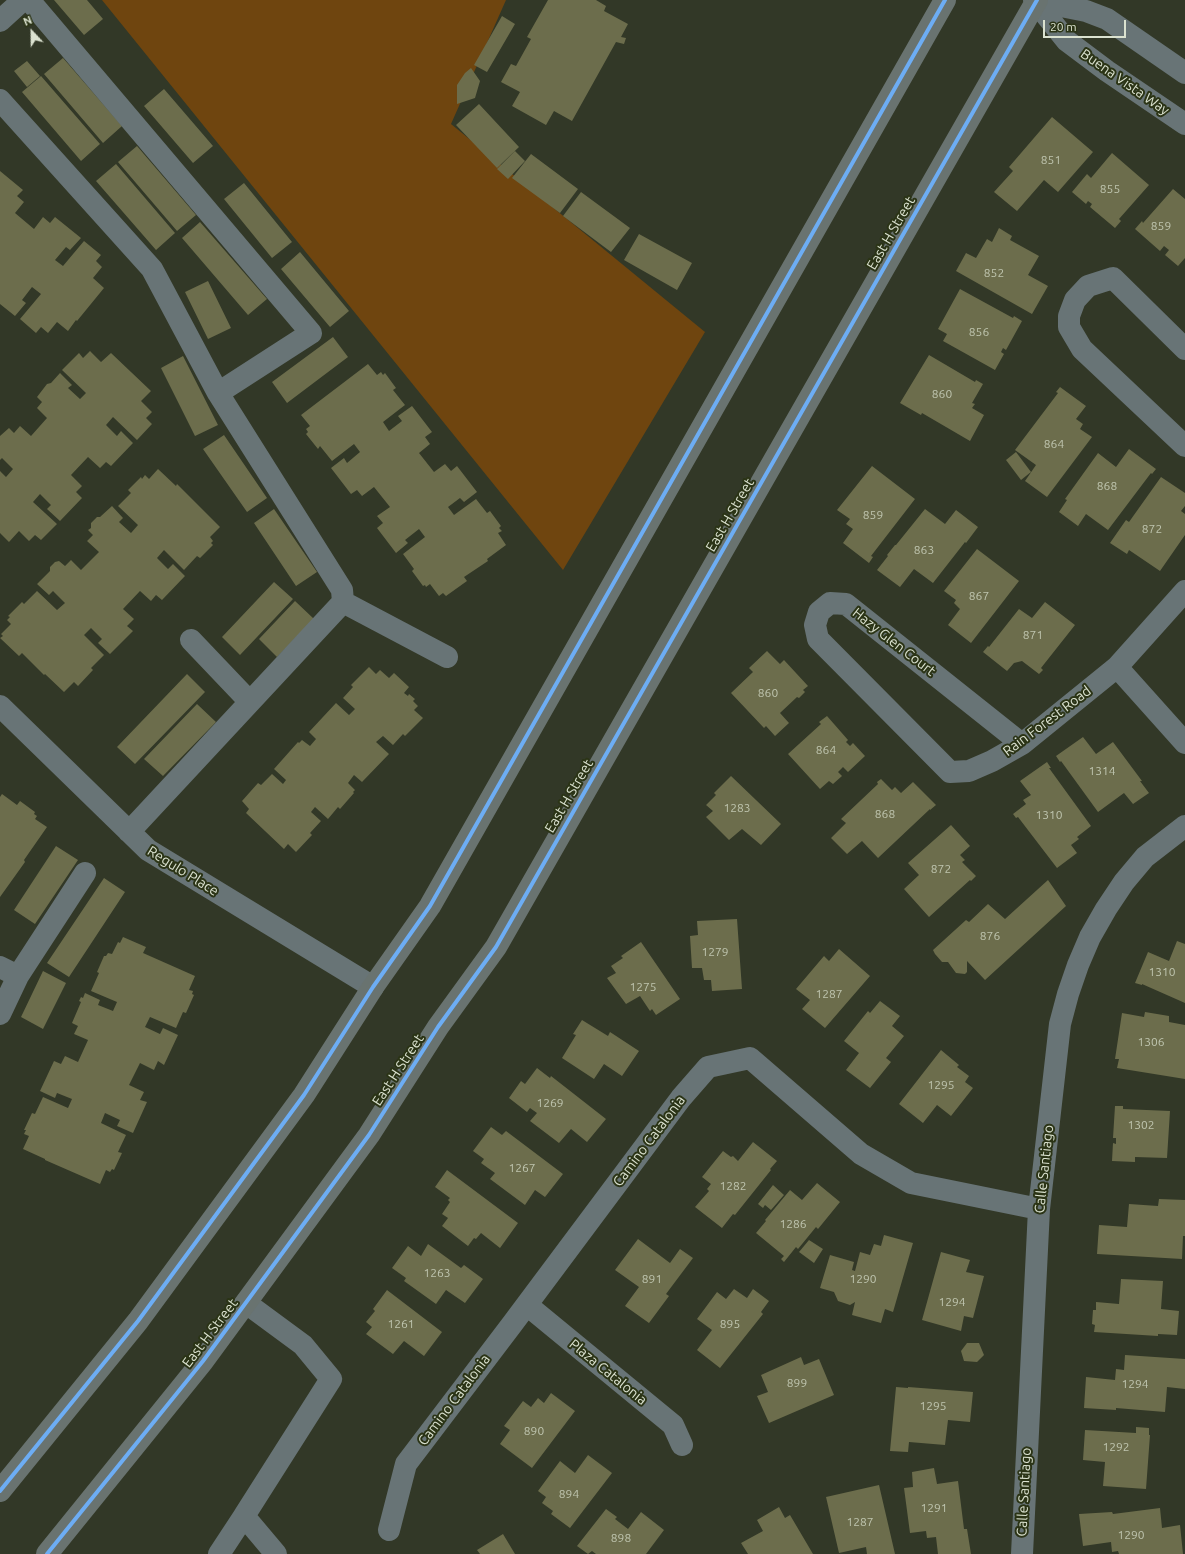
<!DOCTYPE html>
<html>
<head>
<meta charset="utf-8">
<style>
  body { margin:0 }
  #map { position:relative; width:1185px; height:1554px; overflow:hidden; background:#323827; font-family:Ubuntu,sans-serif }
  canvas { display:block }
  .north { position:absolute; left:12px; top:12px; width:40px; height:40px; -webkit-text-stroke:3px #2b3416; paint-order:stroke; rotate:338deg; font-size:11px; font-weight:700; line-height:16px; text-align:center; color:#dbe2d0 }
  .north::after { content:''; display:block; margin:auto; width:14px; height:18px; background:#dbe2d0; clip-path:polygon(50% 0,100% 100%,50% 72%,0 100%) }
  .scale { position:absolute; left:1043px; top:20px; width:83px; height:18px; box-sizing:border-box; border:2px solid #dbe2d0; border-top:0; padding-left:5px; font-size:12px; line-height:14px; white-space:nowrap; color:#dbe2d0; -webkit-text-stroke:3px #2b3416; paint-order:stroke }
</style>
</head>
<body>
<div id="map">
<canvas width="1185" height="1554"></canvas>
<div class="north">N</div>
<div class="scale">20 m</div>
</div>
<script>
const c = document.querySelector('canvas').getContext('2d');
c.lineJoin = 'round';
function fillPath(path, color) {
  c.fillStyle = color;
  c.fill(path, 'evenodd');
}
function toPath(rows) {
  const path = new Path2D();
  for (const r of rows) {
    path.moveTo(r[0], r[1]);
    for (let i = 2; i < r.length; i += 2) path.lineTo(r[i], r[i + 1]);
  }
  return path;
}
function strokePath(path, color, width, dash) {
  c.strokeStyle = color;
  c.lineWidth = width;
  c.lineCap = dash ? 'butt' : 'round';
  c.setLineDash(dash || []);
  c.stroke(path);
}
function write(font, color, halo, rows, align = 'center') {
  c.font = font + ' Ubuntu,sans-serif';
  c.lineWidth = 4;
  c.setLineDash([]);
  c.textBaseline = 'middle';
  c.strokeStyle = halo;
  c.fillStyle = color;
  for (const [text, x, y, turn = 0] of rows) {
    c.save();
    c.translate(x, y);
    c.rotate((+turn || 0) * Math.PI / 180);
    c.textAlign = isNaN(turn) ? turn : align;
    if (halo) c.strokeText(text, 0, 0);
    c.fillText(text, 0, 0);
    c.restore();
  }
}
fillPath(toPath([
  [102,0,506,0,451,124,705,332,563,570]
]), '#6f450f');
fillPath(toPath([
  [54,0,87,0,103,19,84,35],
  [548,0,596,0,606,6,604,11,628,24,621,37,626,38,624,44,616,42,572,121,554,111,546,125,512,106,520,92,501,82,511,64,516,66,531,39,527,37],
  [502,16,515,24,487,72,474,65],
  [63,58,122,126,103,143,44,74],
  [27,61,40,76,27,87,14,71],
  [471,68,480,81,475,98,457,104,457,85,465,73],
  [41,76,100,144,81,161,22,92],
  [164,89,213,146,193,163,144,106],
  [479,104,519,147,497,168,456,125],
  [1052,117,1093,152,1058,192,1044,180,1017,211,994,192,1013,171,1009,167],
  [137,146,196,215,177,231,118,162],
  [515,151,525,161,508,179,497,169],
  [1112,153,1149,185,1119,219,1121,221,1115,228,1090,207,1092,204,1088,201,1086,204,1072,192,1087,174,1091,178],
  [531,154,578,189,560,213,512,178],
  [116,164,175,233,156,250,96,181],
  [0,171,23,190,17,196,24,202,15,213,34,229,43,217,50,223,55,217,81,238,70,250,66,247,55,260,63,266,84,241,101,255,96,261,102,267,93,278,104,288,77,321,76,320,68,331,57,322,48,333,41,327,36,333,20,319,41,294,32,287,22,300,26,303,15,316,0,304],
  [244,183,292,242,272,258,224,199],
  [1173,189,1185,199,1185,258,1178,266,1165,255,1169,250,1164,246,1160,251,1135,229,1142,221,1143,223],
  [581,192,630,228,611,252,563,216],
  [200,222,267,299,248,315,182,238],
  [999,228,1012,236,1010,240,1039,256,1028,275,1048,286,1032,314,956,271,966,253,976,258,987,239,992,242],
  [639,234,692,263,677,290,624,260],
  [300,252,349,311,330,327,281,269],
  [208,281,231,328,208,339,185,292],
  [960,289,1013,318,1014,316,1022,321,1006,350,1003,348,1001,352,1004,354,995,370,943,341,947,334,938,329],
  [333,337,348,357,287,403,272,382],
  [90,351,101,362,111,353,151,391,141,401,152,412,146,418,152,424,137,440,113,417,106,425,117,436,121,431,133,443,111,466,106,462,100,468,88,457,71,475,82,486,76,492,82,498,60,521,47,509,51,505,40,494,33,502,57,524,41,540,35,535,29,541,19,531,9,542,0,533,0,471,6,477,13,469,2,458,0,460,0,436,9,428,14,433,20,426,31,436,47,418,37,408,42,402,37,397,47,384,51,383,60,373,72,385,68,388,80,399,86,393,62,370,79,353,83,358],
  [929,355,975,382,976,380,983,384,972,403,975,404,972,408,984,415,970,441,922,413,921,415,900,403],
  [183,356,218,425,195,436,161,368],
  [368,364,377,375,381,372,383,375,385,373,396,388,393,390,405,405,383,422,389,431,402,421,398,416,412,406,432,432,425,437,430,444,419,453,434,472,445,464,451,471,457,466,477,492,464,502,460,498,448,507,454,515,476,499,487,513,490,511,501,526,499,528,502,531,498,533,506,545,487,559,488,561,464,577,467,581,446,596,443,593,439,596,430,584,426,587,425,585,423,586,412,571,414,569,403,554,425,537,419,529,405,540,408,543,396,553,377,528,383,523,377,516,390,507,374,487,362,496,357,490,351,494,331,468,344,458,347,463,360,452,354,444,332,461,320,446,318,449,306,434,308,432,306,429,310,426,301,415],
  [1060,387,1086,406,1076,419,1083,424,1080,429,1092,437,1047,497,1025,481,1036,465,1015,450,1058,393,1056,392],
  [224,435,267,498,247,512,203,449],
  [1129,449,1156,469,1152,474,1151,473,1108,530,1086,514,1078,526,1059,512,1067,500,1065,499,1098,453,1116,467],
  [1016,452,1031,472,1021,480,1006,460],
  [872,466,915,499,871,556,873,557,869,563,843,543,853,529,846,524,850,519,837,510],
  [158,469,176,486,177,484,220,527,210,537,213,541,211,543,213,545,200,558,197,556,184,570,164,550,157,558,168,569,173,564,185,576,162,600,156,595,151,601,140,591,123,609,134,619,127,626,133,631,110,654,98,643,102,639,91,628,84,635,104,655,91,668,93,670,78,686,74,682,64,692,45,674,44,675,22,653,19,656,0,638,3,636,1,634,11,624,7,620,10,617,8,616,22,602,24,604,37,591,57,610,65,603,53,591,49,595,37,584,50,571,50,567,55,562,59,561,65,566,71,560,81,570,99,552,87,541,93,535,88,530,91,528,91,523,97,517,100,517,112,506,123,518,119,522,131,533,138,525,118,506,131,493,128,490,141,477,142,479,145,475,149,479],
  [1161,477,1185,493,1185,506,1181,511,1185,514,1185,535,1160,571,1129,550,1127,554,1110,543,1126,520,1129,522],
  [274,509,317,572,296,586,254,523],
  [925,509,945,524,956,510,978,527,966,543,965,542,933,583,914,569,900,587,877,570,888,556,887,555,895,545,896,545],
  [977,549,1019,581,971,643,948,625,960,609,954,603,956,600,944,591],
  [274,582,293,599,240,655,222,637],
  [295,601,314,619,277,657,259,639],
  [1045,602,1075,625,1041,668,1043,670,1039,674,1022,661,1014,663,1007,671,983,652,988,646,989,647,1019,609,1032,618],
  [767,651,780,664,784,660,808,686,803,690,805,692,799,698,797,697,780,713,789,723,775,736,766,726,764,728,731,693,753,672,749,668],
  [369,667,376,674,380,670,389,678,394,673,409,687,404,693,408,696,409,694,415,699,413,701,418,706,414,710,423,718,405,736,403,734,393,745,383,736,376,742,389,754,362,782,354,775,348,783,355,790,353,792,354,793,340,809,338,807,328,819,315,807,311,812,321,821,310,833,312,835,296,852,288,844,284,849,246,813,249,809,242,801,258,783,261,785,272,774,283,784,286,780,274,769,298,742,299,743,302,740,310,746,316,739,309,732,336,703,349,715,355,709,343,698,353,687,351,685],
  [187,674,205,692,135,764,117,747],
  [197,704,216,722,163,776,144,759],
  [827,716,848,740,846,742,850,746,853,743,865,756,848,772,843,767,838,772,842,776,833,784,829,781,820,789,788,754,821,724,819,722],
  [1083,737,1096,754,1113,742,1142,781,1140,781,1149,793,1133,804,1124,793,1098,812,1061,761,1060,762,1056,756],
  [1047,762,1051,768,1049,768,1091,826,1077,837,1079,839,1071,845,1077,853,1057,868,1018,817,1016,818,1013,814,1026,804,1023,800,1031,795,1020,781],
  [731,776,781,824,761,845,742,829,729,840,706,817,713,811,706,805,716,795,714,793],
  [881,779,892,790,895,787,901,793,913,782,936,805,930,810,930,809,878,858,862,841,847,854,831,838,846,823,841,819,878,784,877,782],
  [2,794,17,805,20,801,35,812,34,814,37,816,35,819,47,827,24,860,25,862,0,897,0,797],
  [951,825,970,846,960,855,965,860,962,862,976,876,971,881,970,880,929,917,904,889,919,875,908,863],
  [56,846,78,860,35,924,14,910],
  [104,878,125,892,69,977,47,963],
  [1048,880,1066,906,985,980,967,961,967,972,965,974,956,973,948,962,942,962,935,954,933,950,966,920,969,922,988,904,1005,919],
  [737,919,742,989,712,991,711,980,704,980,702,968,692,968,690,936,698,935,697,921],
  [123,937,146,947,143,953,195,976,189,990,193,991,192,994,194,995,186,1013,183,1012,176,1028,150,1017,145,1027,160,1034,163,1028,178,1035,164,1065,158,1061,154,1070,140,1063,129,1085,144,1092,140,1100,147,1102,133,1133,117,1126,120,1120,105,1113,101,1123,126,1135,118,1152,122,1153,114,1170,112,1169,110,1172,106,1170,100,1184,45,1160,45,1159,23,1149,29,1136,24,1134,26,1130,24,1130,32,1113,35,1114,43,1097,68,1108,72,1099,57,1093,55,1098,40,1091,54,1061,61,1064,65,1056,78,1062,88,1040,74,1034,78,1026,72,1023,81,1002,79,1001,81,997,83,998,85,993,100,1000,98,1005,113,1011,117,1002,91,991,99,973,97,972,104,956,106,956,108,953,112,954,118,942,120,943],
  [1177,941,1185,944,1185,1003,1142,984,1142,985,1135,983,1148,952,1169,961],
  [641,942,680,999,656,1015,652,1009,650,1011,640,996,626,1004,607,978,616,973,611,966,623,958,621,956],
  [839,949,870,976,825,1028,802,1009,810,1000,796,989,824,956,829,961],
  [43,971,66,983,43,1029,21,1017],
  [880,1001,900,1016,892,1026,904,1036,886,1058,891,1062,870,1088,846,1070,859,1053,844,1041,868,1011,870,1013],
  [1145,1012,1169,1016,1169,1022,1185,1025,1185,1079,1117,1068,1119,1059,1115,1059,1122,1013,1144,1017],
  [582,1020,608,1036,610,1032,639,1051,622,1076,604,1064,594,1079,562,1058,576,1035,573,1034],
  [941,1050,959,1065,957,1067,969,1076,965,1082,973,1088,951,1116,937,1105,923,1123,899,1104],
  [537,1068,550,1078,551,1076,606,1119,587,1142,571,1129,559,1143,530,1121,537,1113,530,1108,527,1112,509,1098,521,1081,525,1084],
  [1115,1106,1123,1106,1123,1109,1170,1111,1167,1158,1135,1157,1135,1162,1112,1161,1113,1143,1116,1144,1116,1138,1113,1138],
  [491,1127,502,1135,506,1131,563,1174,545,1197,535,1190,525,1205,490,1179,495,1173,481,1163,484,1159,473,1151],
  [753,1142,777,1161,770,1169,771,1170,735,1215,733,1214,722,1228,695,1207,709,1191,707,1189,711,1184,702,1177,723,1151,731,1157,733,1156,738,1161],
  [447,1170,518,1223,500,1248,481,1233,476,1239,474,1238,468,1246,442,1226,448,1218,442,1214,450,1202,448,1200,450,1198,435,1187],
  [817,1183,840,1202,818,1229,816,1227,798,1249,796,1247,784,1262,781,1259,784,1256,756,1233,766,1221,765,1220,790,1190,802,1200],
  [773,1185,784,1195,771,1210,765,1205,763,1208,758,1204],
  [1159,1199,1185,1200,1185,1236,1183,1236,1182,1259,1097,1254,1099,1225,1127,1227,1129,1204,1158,1206],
  [884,1235,913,1243,893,1312,885,1309,881,1323,852,1315,855,1302,850,1305,838,1301,834,1292,820,1288,830,1255,854,1262,852,1270,855,1271,860,1252,870,1255,874,1244,881,1246],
  [638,1239,670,1263,680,1249,693,1258,666,1294,669,1296,649,1323,625,1306,639,1287,615,1270],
  [809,1240,823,1249,814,1263,799,1252],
  [428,1244,461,1268,464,1265,483,1279,465,1303,446,1290,436,1304,404,1281,406,1278,392,1268,408,1246,421,1256],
  [941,1252,970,1260,966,1272,984,1276,973,1318,964,1316,961,1331,922,1320],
  [1121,1279,1163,1281,1161,1309,1179,1311,1177,1335,1158,1334,1158,1336,1094,1332,1095,1325,1092,1324,1093,1310,1096,1310,1096,1302,1119,1304],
  [734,1289,747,1298,753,1289,769,1301,761,1312,763,1314,720,1368,697,1350,712,1330,697,1319,717,1292,726,1299],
  [387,1290,442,1332,424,1356,404,1341,393,1354,366,1334,372,1327,366,1322,375,1311,373,1309],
  [967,1343,979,1343,984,1355,977,1362,964,1361,961,1351],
  [1125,1355,1185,1359,1185,1389,1167,1387,1165,1412,1116,1408,1116,1410,1084,1408,1086,1377,1115,1380,1116,1369,1124,1370],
  [801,1357,804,1365,819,1359,834,1395,769,1423,757,1396,768,1392,761,1375],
  [896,1387,908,1388,908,1387,973,1392,970,1422,948,1420,945,1445,909,1442,908,1452,890,1451],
  [551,1393,575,1411,532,1468,500,1444,510,1430,504,1426,523,1401,531,1407,538,1398,544,1403],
  [1136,1427,1149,1428,1149,1435,1150,1435,1146,1489,1103,1486,1105,1462,1083,1460,1085,1430,1136,1433],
  [588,1455,612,1473,570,1528,551,1514,553,1511,542,1503,546,1497,538,1491,560,1461,575,1473],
  [934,1468,937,1484,958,1481,964,1529,967,1529,971,1554,938,1554,936,1537,927,1538,926,1531,910,1533,904,1488,913,1487,912,1472],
  [879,1485,895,1554,867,1554,866,1547,839,1553,826,1497],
  [779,1507,785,1518,790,1515,813,1554,748,1554,741,1543,763,1531,757,1520],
  [1160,1508,1162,1528,1180,1525,1183,1554,1119,1554,1118,1551,1112,1552,1111,1542,1083,1546,1079,1514,1112,1512,1113,1514],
  [606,1509,617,1517,615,1519,628,1529,641,1512,664,1530,646,1554,596,1554,592,1551,588,1554,577,1546],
  [503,1534,515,1554,480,1554,477,1550]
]), '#6c6d4c');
strokePath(toPath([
  [29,0,311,333,218,393],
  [1034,0,1067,41,1107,71,1185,124],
  [1036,1,1086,11,1107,19,1185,73],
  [0,21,23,0],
  [0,100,152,269,218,393,342,590,343,602,129,832],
  [1185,349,1113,278,1088,286,1075,300,1069,316,1069,327,1082,349,1185,446],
  [343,602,447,657],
  [191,640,250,702],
  [1117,667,1185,743],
  [0,706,148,850,373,987],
  [1022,744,846,604,830,603,819,612,815,625,818,639,950,772,969,771,992,761,1022,744,1117,667,1185,591],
  [0,967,18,976,85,873],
  [0,1014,18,976],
  [246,1303,303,1345,331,1379,244,1516,276,1554],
  [527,1305,673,1425,682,1445],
  [389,1530,406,1464,513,1323,681,1098,708,1067,750,1058,861,1154,911,1183,1039,1209],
  [219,1554,244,1516],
  [1022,1554,1039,1209,1060,1024,1068,994,1078,965,1090,937,1106,909,1124,882,1145,857,1185,826]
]), '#687476', 22);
strokePath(toPath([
  [0,1491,138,1321,304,1095,373,987,430,906,945,0],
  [47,1554,203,1361,369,1135,438,1027,496,947,1037,0]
]), '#697370', 22);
strokePath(toPath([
  [0,1491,138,1321,304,1095,373,987,430,906,945,0],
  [47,1554,203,1361,369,1135,438,1027,496,947,1037,0]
]), '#6dadf4', 4);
write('12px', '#bfc5af', null, [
  ["851",1051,160],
  ["855",1110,189],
  ["859",1161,226],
  ["852",994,273],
  ["856",979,332],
  ["860",942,394],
  ["864",1054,444],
  ["868",1107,486],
  ["859",873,515],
  ["872",1152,529],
  ["863",924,550],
  ["867",979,596],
  ["871",1033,635],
  ["860",768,693],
  ["864",826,750],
  ["1314",1102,771],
  ["1283",737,808],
  ["868",885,814],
  ["1310",1049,815],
  ["872",941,869],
  ["876",990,936],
  ["1279",715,952],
  ["1310",1162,972],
  ["1275",643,987],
  ["1287",829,994],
  ["1306",1151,1042],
  ["1295",941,1085],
  ["1269",550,1103],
  ["1302",1141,1125],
  ["1267",522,1168],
  ["1282",733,1186],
  ["1286",793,1224],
  ["1263",437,1273],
  ["891",652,1279],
  ["1290",863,1279],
  ["1294",952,1302],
  ["1261",401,1324],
  ["895",730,1324],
  ["899",797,1383],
  ["1294",1135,1384],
  ["1295",933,1406],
  ["890",534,1431],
  ["1292",1116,1447],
  ["894",569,1494],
  ["1291",934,1508],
  ["1287",860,1522],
  ["1290",1131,1535],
  ["898",621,1538]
]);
write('14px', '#dbe2d0', '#2b3416', [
  ["Buena Vista Way",1125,82,35],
  ["East H Street",891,233,-60],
  ["East H Street",730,515,-60],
  ["Hazy Glen Court",894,642,38],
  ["Rain Forest Road",1047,721,-37],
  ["East H Street",569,796,-60],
  ["Regulo Place",183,871,32],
  ["East H Street",398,1070,-57],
  ["Camino Catalonia",649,1141,-53],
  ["Calle Santiago",1044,1169,-84],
  ["East H Street",210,1333,-53],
  ["Plaza Catalonia",608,1372,39],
  ["Camino Catalonia",454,1400,-53],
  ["Calle Santiago",1024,1492,-87]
]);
</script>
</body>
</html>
